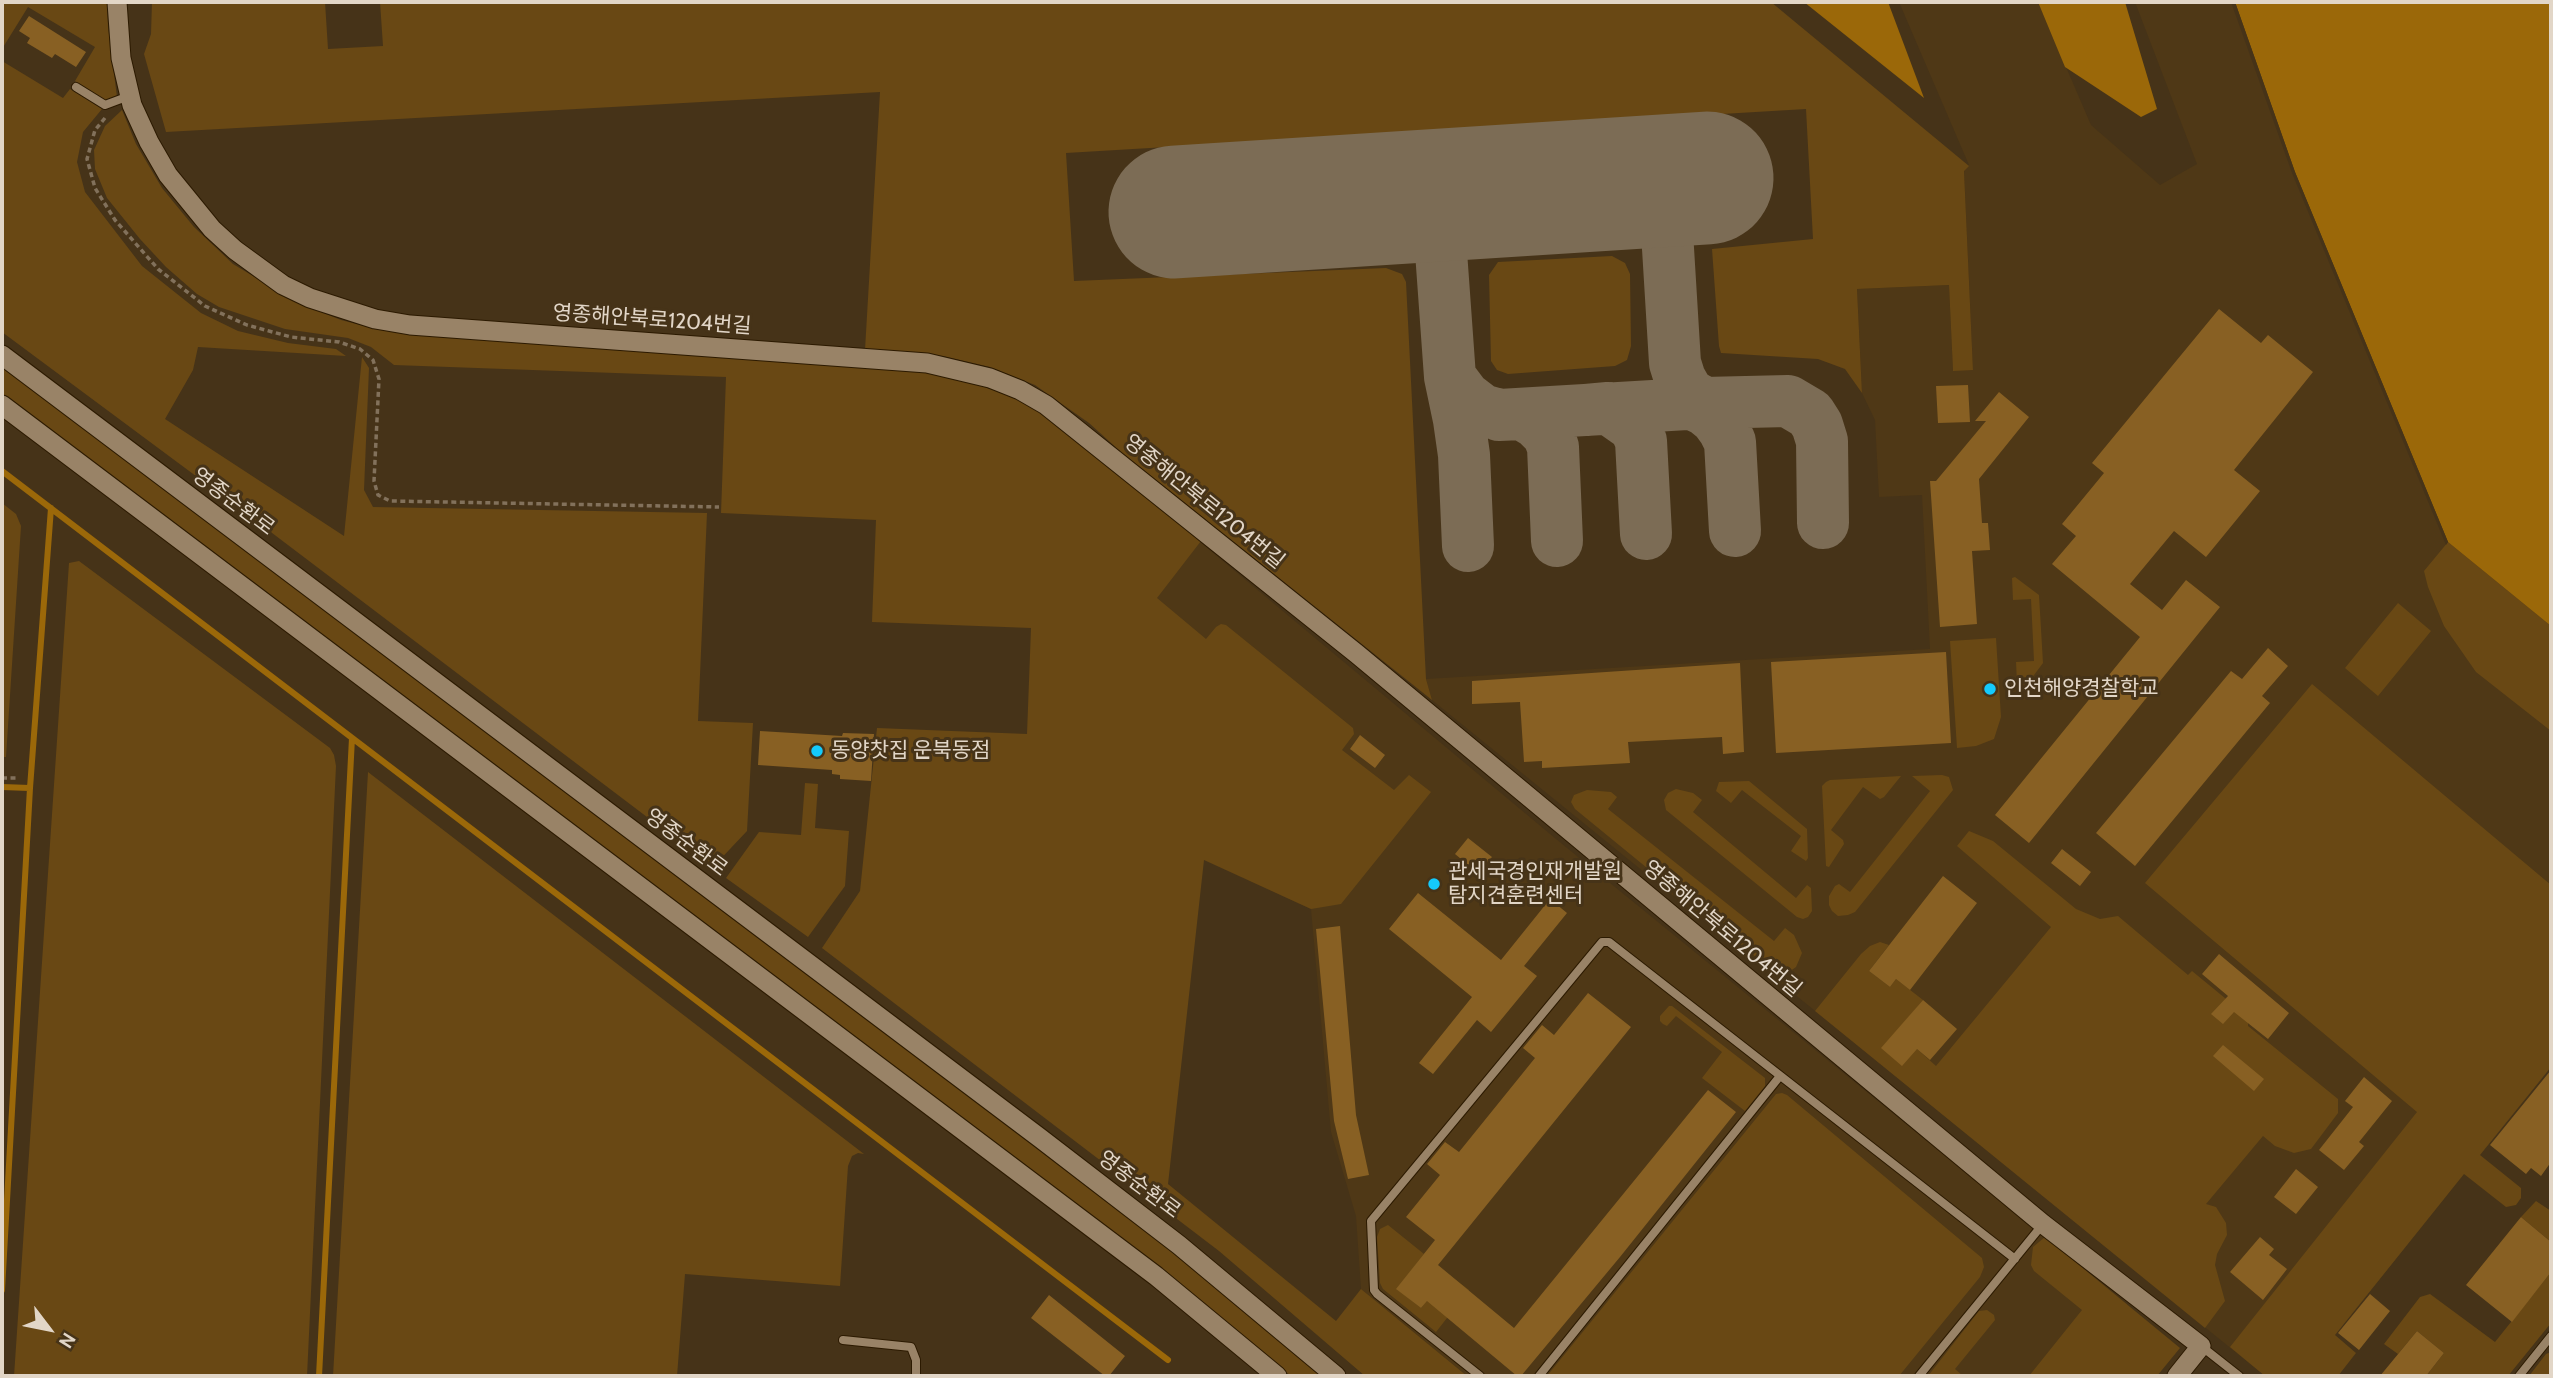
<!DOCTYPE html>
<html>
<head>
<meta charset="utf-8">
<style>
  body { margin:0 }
  #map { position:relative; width:2553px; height:1378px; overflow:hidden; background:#463318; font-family:Cabin,sans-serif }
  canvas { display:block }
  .frame { position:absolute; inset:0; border:4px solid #e2d6c7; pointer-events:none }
  .north { position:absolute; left:14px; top:1294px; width:70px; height:70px; -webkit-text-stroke:5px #463318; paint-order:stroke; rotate:122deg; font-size:19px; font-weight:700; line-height:28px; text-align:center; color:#e2d6c7 }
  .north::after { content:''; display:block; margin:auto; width:24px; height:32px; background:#e2d6c7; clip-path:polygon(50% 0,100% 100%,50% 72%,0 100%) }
</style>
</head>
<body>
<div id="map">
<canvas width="2553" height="1378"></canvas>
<div class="frame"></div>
<div class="north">N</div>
</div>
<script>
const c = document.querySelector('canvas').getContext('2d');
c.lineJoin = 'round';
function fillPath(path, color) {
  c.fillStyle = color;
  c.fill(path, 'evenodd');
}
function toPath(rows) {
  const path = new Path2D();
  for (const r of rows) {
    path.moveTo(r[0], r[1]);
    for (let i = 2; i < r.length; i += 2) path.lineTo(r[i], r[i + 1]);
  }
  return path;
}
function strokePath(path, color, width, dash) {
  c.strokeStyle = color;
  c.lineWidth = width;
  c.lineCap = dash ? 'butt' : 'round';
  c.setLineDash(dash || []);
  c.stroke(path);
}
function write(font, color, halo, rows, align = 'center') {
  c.font = font + ' Cabin,"Noto Sans KR",sans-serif';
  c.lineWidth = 6;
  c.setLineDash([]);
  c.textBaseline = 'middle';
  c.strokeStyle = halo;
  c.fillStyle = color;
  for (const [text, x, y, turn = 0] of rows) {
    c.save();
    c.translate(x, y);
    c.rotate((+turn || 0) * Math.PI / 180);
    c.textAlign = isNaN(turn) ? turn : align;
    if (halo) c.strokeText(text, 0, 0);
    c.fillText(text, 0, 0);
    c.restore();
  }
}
fillPath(toPath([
  [1899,2,2038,2,2091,125,2160,185,2197,164,2135,2,2235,2,2448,542,2551,626,2551,1043,2265,1376,1432,700,1426,679,1930,649,1922,495,1879,497,1875,420,1862,393,1857,289,1949,285,1953,370,1973,370,1964,170,1969,165],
  [1073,436,1556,839,2127,1304,2069,1376,1467,1376,1361,1289,1356,1216,1331,1132,1311,909,1184,850]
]), '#4f3816');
fillPath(toPath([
  [2,2,107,2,108,27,117,97,106,101,75,81,95,47,28,7,2,49],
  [152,2,325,2,328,49,383,46,380,2,1771,2,1969,166,1964,171,1973,370,1953,371,1949,285,1857,289,1862,393,1845,369,1818,359,1721,353,1719,346,1712,249,1813,239,1806,109,1066,153,1074,281,1386,268,1402,274,1406,282,1426,679,1432,700,1120,451,1089,423,1035,385,990,367,943,356,865,350,880,92,166,132,144,54,151,34],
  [2,61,63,98,70,89,102,109,83,132,77,162,85,192,142,266,201,313,238,331,288,343,336,349,346,356,198,347,193,370,165,419,344,536,362,357,369,368,364,490,373,507,707,513,698,721,753,723,747,831,713,867,247,514,2,332],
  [122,110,136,144,162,188,194,227,233,264,296,302,341,320,376,329,415,334,917,370,961,378,990,389,1006,392,1036,408,1073,436,1201,541,1157,598,1206,639,1216,627,1221,624,1226,625,1353,728,1354,734,1342,750,1394,790,1409,775,1431,792,1341,904,1311,909,1204,860,1168,1184,1336,1321,1361,1289,1467,1376,1365,1376,1219,1251,822,948,860,891,877,728,1027,734,1031,628,872,622,876,520,721,513,726,377,394,365,371,347,348,338,285,329,219,307,197,294,166,267,140,239,107,198,95,169,94,150,105,126],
  [1612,256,1625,263,1630,274,1631,346,1627,360,1615,366,1508,374,1497,370,1491,361,1489,275,1498,262],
  [2,367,997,1117,1220,1288,1323,1376,1291,1376,1170,1276,964,1119,2,394],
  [2,503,16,514,21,526,6,757,2,757],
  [2448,542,2551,626,2551,731,2476,672,2444,626,2428,587,2424,571],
  [79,561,330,748,334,755,336,766,307,1376,14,1376,69,563],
  [2015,577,2039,595,2043,663,2025,687,2020,687,2017,683,2016,662,2034,661,2031,599,2013,600,2012,578],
  [2398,603,2431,631,2378,696,2345,668],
  [1996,638,2001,717,1994,739,1976,746,1957,748,1950,641],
  [2312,684,2551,885,2551,1067,2480,1155,2521,1188,2521,1198,2516,1205,2506,1207,2464,1174,2335,1335,2356,1353,2338,1376,2265,1376,2230,1347,2417,1112,2145,883],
  [368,772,864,1154,858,1153,852,1156,848,1166,840,1286,685,1274,677,1376,333,1376],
  [1942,775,1949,777,1953,790,1855,912,1848,915,1838,916,1832,911,1829,905,1829,896,1835,886,1839,884,1850,892,1930,791,1912,776],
  [1901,776,1884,797,1880,799,1863,787,1831,830,1843,840,1844,844,1829,867,1826,866,1822,786,1826,782,1830,780],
  [1749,781,1807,829,1808,858,1806,861,1791,851,1801,836,1742,790,1731,803,1716,791,1719,782],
  [805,783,818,784,815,828,849,831,845,886,808,937,726,878,759,832,801,835],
  [1676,789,1693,793,1702,800,1693,812,1796,898,1807,885,1811,888,1812,911,1808,917,1803,919,1797,917,1666,810,1664,800,1668,793],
  [1587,790,1611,792,1617,797,1608,809,1774,941,1785,928,1794,935,1802,953,1796,967,1786,974,1773,971,1575,809,1571,802,1574,795],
  [1969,831,1993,841,2076,909,2100,919,2118,916,2188,975,2192,971,2248,1017,2248,1026,2338,1099,2338,1113,2311,1149,2294,1153,2275,1146,2263,1136,2206,1204,2216,1207,2226,1223,2227,1235,2217,1254,2215,1265,2225,1301,2205,1328,1815,1011,1861,954,1870,946,1880,942,1889,945,1869,971,1890,987,1896,979,1923,1000,1897,1031,1936,1066,2051,927,1957,846],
  [1669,1006,1672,1006,1765,1078,1765,1086,1745,1111,1702,1078,1722,1052,1676,1016,1667,1026,1663,1024,1660,1021,1660,1016],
  [1782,1093,1787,1095,1982,1258,1984,1267,1980,1277,1899,1376,1547,1376,1776,1094],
  [2536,1201,2551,1211,2551,1242,2521,1217],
  [1388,1225,1424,1254,1397,1289,1421,1308,1448,1274,1469,1290,1436,1332,1383,1289,1380,1283,1377,1237,1380,1229],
  [2045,1237,2180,1348,2157,1376,2029,1376,2082,1310,2034,1271,2031,1265,2033,1247],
  [2551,1272,2551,1323,2508,1376,2426,1376,2444,1353,2417,1331,2398,1354,2384,1344,2420,1297,2430,1294,2495,1342],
  [1987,1310,1994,1315,1995,1320,1955,1369,1963,1376,1928,1376,1979,1311],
  [2551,1352,2551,1371,2547,1376,2529,1376,2546,1354]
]), '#694814');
fillPath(toPath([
  [1804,2,1888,2,1924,98],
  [2038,2,2125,2,2157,109,2141,117,2065,67],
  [2235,2,2551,2,2551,626,2448,542,2295,172]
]), '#9b6809');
fillPath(toPath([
  [2231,2,2235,2,2295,172,2448,542,2446,545,2292,173]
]), '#463318');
strokePath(toPath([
  [2,471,1168,1360],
  [2,787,30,788],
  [2,1290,30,788,51,508],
  [319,1376,352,738]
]), '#9b6809', 6);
strokePath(toPath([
  [1630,183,1647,194,1663,216,1667,232,1675,363,1680,379,1688,393,1704,403],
  [1437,196,1450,377,1459,420,1464,455,1468,546],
  [1450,377,1465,397,1482,410,1500,415,1704,403,1788,401,1810,414,1817,425,1822,441,1823,523],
  [1692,404,1705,410,1716,419,1724,430,1730,442,1735,531],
  [1586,410,1608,408,1635,427,1641,441,1646,534],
  [1499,415,1522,414,1537,423,1548,434,1553,447,1557,541]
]), '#7c6c55', 52);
strokePath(toPath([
  [1175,212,1707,178]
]), '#7c6c55', 133);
fillPath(toPath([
  [29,16,86,52,76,67,55,54,52,58,27,43,30,38,19,31],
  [2219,309,2261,343,2268,335,2313,372,2234,470,2260,491,2206,557,2174,531,2130,584,2162,610,2186,580,2220,607,2029,843,1995,815,2140,637,2052,564,2076,536,2062,524,2104,473,2092,463],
  [1968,385,1970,422,1938,423,1936,386],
  [1999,392,2029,417,1979,479,1982,523,1988,523,1990,550,1972,551,1977,624,1940,627,1930,481,1936,481,1986,421,1975,421],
  [2268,648,2288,666,2262,696,2270,703,2135,866,2096,833,2231,671,2242,679],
  [1946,652,1951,743,1776,753,1771,662],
  [1740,663,1744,752,1723,754,1722,737,1628,742,1630,763,1542,768,1542,761,1524,762,1520,702,1472,704,1472,681],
  [760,731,842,736,843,733,874,734,871,781,840,779,840,775,832,774,832,770,758,765],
  [1360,735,1385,755,1375,768,1350,749],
  [1468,838,1492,857,1478,873,1455,854],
  [2062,849,2091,872,2080,886,2051,863],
  [1943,876,1977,903,1910,990,1896,979,1890,987,1869,971],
  [1418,893,1501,960,1550,899,1567,913,1524,966,1537,976,1491,1032,1477,1020,1433,1074,1419,1063,1472,997,1389,929],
  [1340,926,1356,1115,1369,1175,1348,1179,1334,1121,1316,929],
  [2219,954,2289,1013,2268,1039,2234,1012,2223,1024,2211,1014,2228,996,2202,974],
  [1588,993,1631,1027,1438,1265,1514,1328,1708,1090,1736,1112,1620,1257,1521,1376,1517,1376,1427,1301,1421,1308,1396,1289,1435,1240,1406,1217,1440,1175,1427,1164,1445,1142,1459,1152,1535,1058,1523,1048,1542,1025,1554,1035],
  [1923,1000,1957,1029,1930,1060,1917,1049,1902,1066,1881,1048],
  [2223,1045,2264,1079,2254,1091,2213,1056],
  [2551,1070,2551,1162,2541,1176,2531,1168,2526,1174,2490,1145],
  [2364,1077,2392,1101,2359,1142,2364,1146,2344,1170,2319,1150,2353,1107,2345,1101],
  [2296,1169,2318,1187,2296,1214,2274,1197],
  [2521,1217,2551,1242,2551,1272,2512,1322,2466,1285],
  [2260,1237,2274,1249,2269,1255,2287,1269,2263,1300,2230,1272],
  [2370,1294,2390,1311,2359,1350,2338,1333],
  [1049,1295,1125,1356,1109,1376,1105,1376,1031,1318],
  [2417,1331,2444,1353,2426,1376,2380,1376]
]), '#886023');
const service = toPath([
  [76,87,105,105,129,96],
  [843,1340,911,1347,916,1360,916,1376],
  [2201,1346,2239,1376],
  [1480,1376,1377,1294,1374,1290,1371,1221,1602,942,1609,942,2015,1259],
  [1539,1376,1780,1076],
  [1919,1376,2043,1224],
  [2519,1376,2551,1336]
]);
const tertiary = toPath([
  [117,2,121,58,132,105,149,142,168,175,212,229,235,250,283,285,310,298,375,319,410,325,927,363,990,378,1020,390,1046,405,1357,654,2043,1224,2201,1346,2177,1376]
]);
const secondary = toPath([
  [2,355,1040,1138,1179,1245,1336,1376],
  [2,405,1156,1276,1277,1376]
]);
strokePath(service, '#2c1a01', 10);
strokePath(tertiary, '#2c1a01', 21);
strokePath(secondary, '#2c1a01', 21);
strokePath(toPath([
  [105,118,95,130,87,159,95,188,115,220,158,269,205,306,247,325,291,337,339,342,360,349,373,360,379,379,374,481,378,495,390,501,719,507],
  [2,778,17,778]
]), '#82715b', 3.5, [5, 3.5]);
strokePath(service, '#998367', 8);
strokePath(tertiary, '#998367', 19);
strokePath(secondary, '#998367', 19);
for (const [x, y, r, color] of [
  [1990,689,7,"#15cafb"],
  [817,751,7,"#15cafb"],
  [1434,884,7,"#15cafb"]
]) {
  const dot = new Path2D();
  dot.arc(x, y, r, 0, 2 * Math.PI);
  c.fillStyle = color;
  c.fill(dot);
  strokePath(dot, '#463318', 2.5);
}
write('21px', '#e2d6c7', '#463318', [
  ["영종해안북로1204번길",652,320,4],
  ["영종순환로",233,502,37],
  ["영종해안북로1204번길",1204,502,39],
  ["영종순환로",686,843,37],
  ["영종해안북로1204번길",1722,929,40],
  ["영종순환로",1139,1185,37]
]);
write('21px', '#e2d6c7', '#463318', [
  ["인천해양경찰학교",2004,689],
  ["동양찻집 운북동점",831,751],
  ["관세국경인재개발원",1448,872],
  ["탐지견훈련센터",1448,896]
], 'left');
</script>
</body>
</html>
